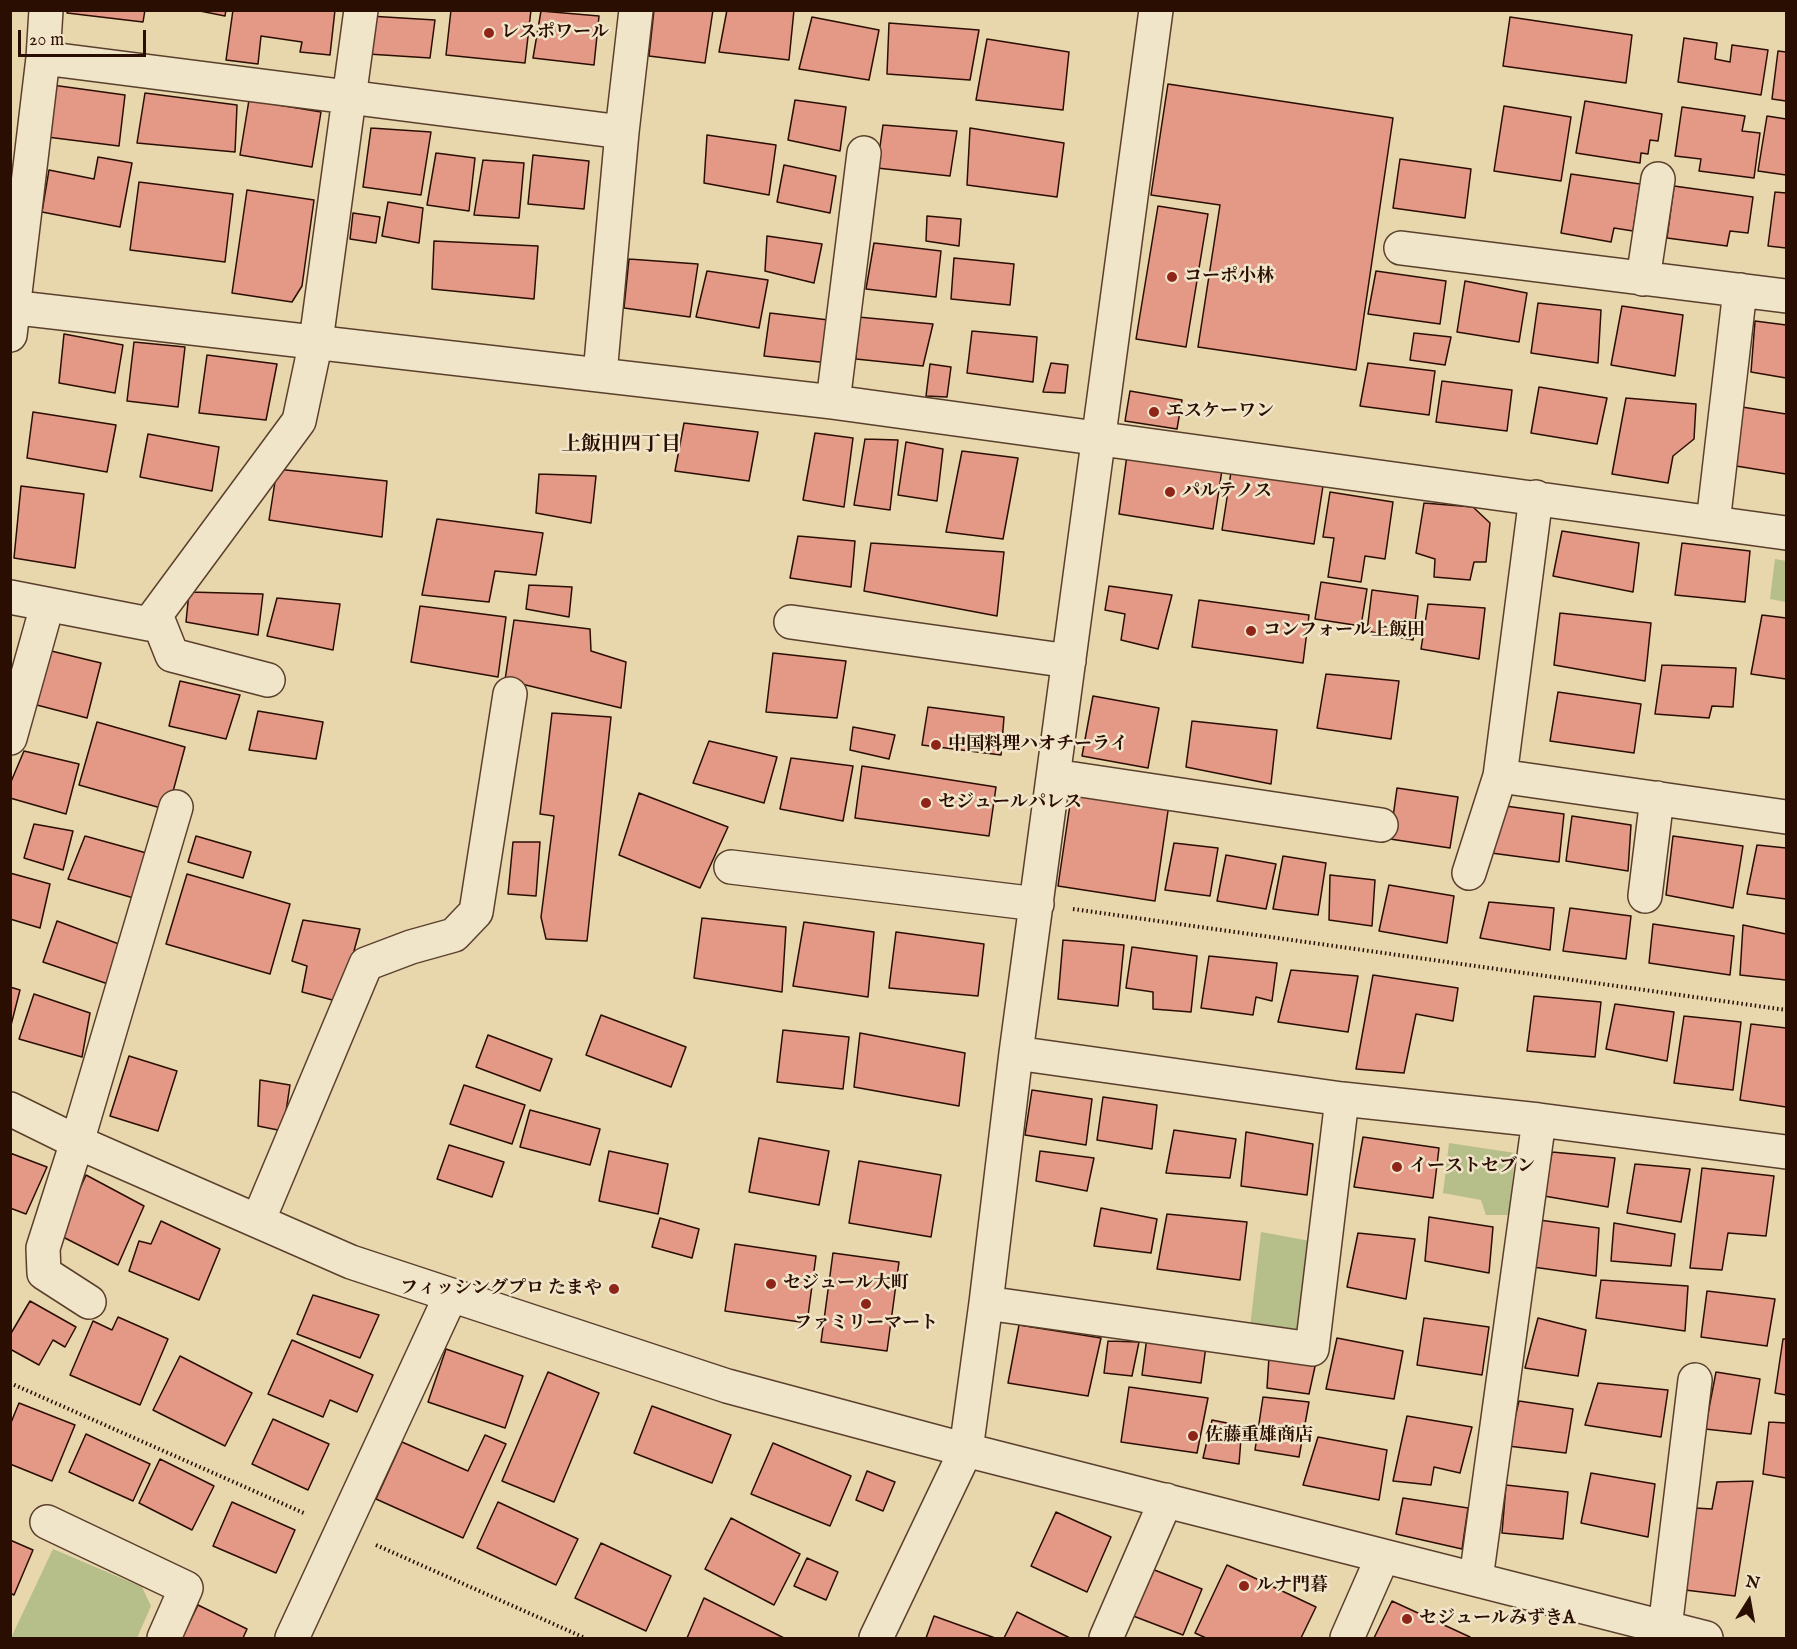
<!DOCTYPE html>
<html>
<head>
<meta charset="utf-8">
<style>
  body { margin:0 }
  #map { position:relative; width:1797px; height:1649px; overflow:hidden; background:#e8d6ac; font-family:"IM FELL English",serif }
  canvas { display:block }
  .frame { position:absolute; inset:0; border:12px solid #2b0e02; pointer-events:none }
  .north { position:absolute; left:1719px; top:1571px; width:60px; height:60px; -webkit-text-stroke:4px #f0e4c9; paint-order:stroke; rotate:11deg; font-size:16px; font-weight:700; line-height:24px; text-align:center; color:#2b0e02 }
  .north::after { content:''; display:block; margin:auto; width:21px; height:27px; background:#2b0e02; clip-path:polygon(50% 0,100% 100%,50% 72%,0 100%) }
  .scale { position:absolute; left:18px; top:30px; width:128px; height:27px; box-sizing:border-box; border:3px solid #2b0e02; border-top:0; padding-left:8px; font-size:18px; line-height:21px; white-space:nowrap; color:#2b0e02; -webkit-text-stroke:4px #f0e4c9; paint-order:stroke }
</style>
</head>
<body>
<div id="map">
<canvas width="1797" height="1649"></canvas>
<div class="frame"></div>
<div class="north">N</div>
<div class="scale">20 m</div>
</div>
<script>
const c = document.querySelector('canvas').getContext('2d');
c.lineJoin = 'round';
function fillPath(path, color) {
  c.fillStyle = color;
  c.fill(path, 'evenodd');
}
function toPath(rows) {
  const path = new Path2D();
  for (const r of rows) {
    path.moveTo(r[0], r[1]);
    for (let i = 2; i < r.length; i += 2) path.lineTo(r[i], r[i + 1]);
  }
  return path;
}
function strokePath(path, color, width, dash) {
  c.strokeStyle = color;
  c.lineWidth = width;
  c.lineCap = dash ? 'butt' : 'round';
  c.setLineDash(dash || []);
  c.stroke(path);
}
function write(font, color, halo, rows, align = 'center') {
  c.font = font + ' "IM FELL English","Noto Serif JP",serif';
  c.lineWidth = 5;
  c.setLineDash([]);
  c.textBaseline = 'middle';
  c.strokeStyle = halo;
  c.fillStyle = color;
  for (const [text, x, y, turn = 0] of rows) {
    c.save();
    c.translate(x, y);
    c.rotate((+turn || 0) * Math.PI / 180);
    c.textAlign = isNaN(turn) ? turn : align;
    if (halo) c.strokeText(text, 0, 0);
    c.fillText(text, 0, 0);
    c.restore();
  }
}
fillPath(toPath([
  [1775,559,1786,561,1786,602,1770,599],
  [1449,1143,1515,1153,1509,1215,1486,1215,1481,1200,1443,1193],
  [1261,1232,1310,1241,1301,1336,1250,1327],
  [53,1549,142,1587,151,1606,137,1638,11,1638]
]), '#b6be89');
const building = toPath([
  [68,10,145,10,143,22,67,13,68,10],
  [195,10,226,10,225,16,195,10],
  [233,10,335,10,330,55,300,52,302,42,261,36,258,64,226,60,233,10],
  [451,10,531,10,525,63,446,55,451,10],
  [654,10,713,10,705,63,649,56,654,10],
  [727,10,794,10,789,60,719,52,727,10],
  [541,11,599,16,594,65,533,58,541,11],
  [369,16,435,20,430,58,368,54,369,16],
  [812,17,879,30,869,80,799,69,812,17],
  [1510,17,1632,35,1626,83,1503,66,1510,17],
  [889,23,979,30,970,80,887,74,889,23],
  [1684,38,1717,43,1715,59,1730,62,1732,45,1768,50,1761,95,1678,82,1684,38],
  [987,39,1069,52,1063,110,976,100,987,39],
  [1778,51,1786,52,1786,101,1772,99,1778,51],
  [1168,84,1393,118,1356,370,1198,347,1220,205,1151,195,1168,84],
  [52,85,125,95,119,146,47,137,52,85],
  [145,93,237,105,235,152,137,143,145,93],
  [249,100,321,112,312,167,240,155,249,100],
  [795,100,846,107,840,151,788,140,795,100],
  [1585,101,1662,114,1658,141,1650,140,1648,154,1641,153,1640,163,1576,153,1585,101],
  [1504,106,1571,117,1561,181,1494,171,1504,106],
  [1682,107,1745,116,1742,131,1760,133,1754,178,1699,171,1701,159,1675,156,1682,107],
  [1767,116,1786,119,1786,175,1758,171,1767,116],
  [883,125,957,131,950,176,877,168,883,125],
  [371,128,431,132,421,195,363,187,371,128],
  [970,128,1064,143,1057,197,967,185,970,128],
  [707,135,776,145,769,195,704,183,707,135],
  [436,153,475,158,469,211,427,205,436,153],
  [533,155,589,161,584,209,528,204,533,155],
  [98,157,132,163,120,227,42,212,49,170,94,179,98,157],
  [1400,159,1471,169,1465,218,1393,208,1400,159],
  [483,160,524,163,519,218,474,215,483,160],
  [784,165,836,176,830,213,777,202,784,165],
  [1571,174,1640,184,1633,231,1614,228,1611,242,1561,233,1571,174],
  [139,182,233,194,225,262,130,250,139,182],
  [1674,186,1753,197,1748,233,1730,231,1727,246,1667,238,1674,186],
  [247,190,314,200,302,286,292,302,232,293,247,190],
  [1775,192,1786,193,1786,248,1768,246,1775,192],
  [388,202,423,208,419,243,382,236,388,202],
  [1158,206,1208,214,1186,347,1136,339,1158,206],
  [353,213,380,217,376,243,350,239,353,213],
  [927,216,961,219,959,246,926,241,927,216],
  [767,236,822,244,814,283,765,271,767,236],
  [434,241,538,246,534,299,432,289,434,241],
  [874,243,941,251,936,297,866,289,874,243],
  [954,258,1014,264,1010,305,951,299,954,258],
  [629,259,698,264,690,317,624,308,629,259],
  [707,271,768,280,759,328,696,317,707,271],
  [1376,271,1446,281,1440,324,1368,314,1376,271],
  [1465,281,1527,293,1519,342,1457,332,1465,281],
  [1538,303,1601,310,1598,363,1531,353,1538,303],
  [1622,306,1683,315,1675,376,1611,365,1622,306],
  [770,313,837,321,829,363,764,356,770,313],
  [858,317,933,324,923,366,856,359,858,317],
  [1755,321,1786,325,1786,378,1751,372,1755,321],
  [972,331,1037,337,1033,382,967,373,972,331],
  [1414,333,1451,337,1445,365,1410,360,1414,333],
  [64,334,123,345,115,393,59,383,64,334],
  [134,342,185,347,178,407,127,401,134,342],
  [207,355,277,364,266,420,199,413,207,355],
  [1051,363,1068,365,1065,393,1043,392,1051,363],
  [1368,363,1435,371,1429,415,1360,406,1368,363],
  [930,364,951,367,947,397,926,396,930,364],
  [1442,381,1512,390,1507,431,1436,422,1442,381],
  [1539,387,1607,398,1597,444,1531,433,1539,387],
  [1130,391,1182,400,1177,429,1125,421,1130,391],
  [1626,398,1696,404,1694,439,1673,456,1668,483,1612,474,1626,398],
  [1742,407,1786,414,1786,474,1736,466,1742,407],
  [33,412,116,425,107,472,27,458,33,412],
  [684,423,758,432,749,481,675,471,684,423],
  [815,433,853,438,844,507,803,500,815,433],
  [148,434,219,447,212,491,140,477,148,434],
  [865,439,898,440,890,510,854,505,865,439],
  [906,442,943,449,937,501,898,495,906,442],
  [962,451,1018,458,1003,539,946,532,962,451],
  [1127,455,1222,470,1213,529,1119,514,1127,455],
  [277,469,387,481,382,537,269,520,277,469],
  [1231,472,1323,486,1314,544,1222,530,1231,472],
  [539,474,596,476,591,523,536,513,539,474],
  [21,486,84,494,75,568,14,558,21,486],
  [1330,492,1393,502,1385,559,1365,556,1361,582,1328,577,1334,538,1323,537,1330,492],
  [1424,503,1473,507,1490,523,1486,562,1474,562,1470,580,1434,577,1435,559,1416,553,1424,503],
  [437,519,543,533,536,575,495,571,489,602,422,595,437,519],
  [1562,531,1639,543,1633,592,1553,576,1562,531],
  [798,536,855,541,851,587,790,578,798,536],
  [871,543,1004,552,997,616,864,591,871,543],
  [1682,543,1750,551,1745,602,1675,595,1682,543],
  [1321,582,1367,589,1361,626,1315,619,1321,582],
  [529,585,572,587,569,617,526,609,529,585],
  [1109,586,1172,595,1158,649,1121,640,1125,614,1105,610,1109,586],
  [1372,590,1418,596,1413,640,1367,631,1372,590],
  [189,592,263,594,258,635,186,622,189,592],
  [277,598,340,604,333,650,267,636,277,598],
  [1199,600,1309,615,1303,663,1192,647,1199,600],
  [1428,604,1485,608,1479,659,1421,649,1428,604],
  [420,606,506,617,498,677,411,662,420,606],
  [1560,613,1651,623,1645,681,1554,665,1560,613],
  [1762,615,1786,618,1786,679,1751,674,1762,615],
  [514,620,590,629,591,651,626,662,621,708,505,680,514,620],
  [43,649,101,663,87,718,29,703,43,649],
  [773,653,846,661,837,718,766,712,773,653],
  [1662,665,1736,668,1733,707,1712,706,1709,718,1655,714,1662,665],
  [1326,674,1399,681,1391,739,1317,728,1326,674],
  [180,681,240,695,226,739,169,726,180,681],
  [1558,692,1641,704,1634,753,1550,741,1558,692],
  [1093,696,1159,708,1148,768,1082,756,1093,696],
  [928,707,1004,717,1001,755,922,745,928,707],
  [258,711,323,722,316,759,249,750,258,711],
  [552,713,611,717,587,941,546,939,541,917,554,816,540,814,552,713],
  [1192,721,1277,730,1271,784,1186,767,1192,721],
  [97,722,185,747,168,810,79,785,97,722],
  [853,727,895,735,889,759,850,750,853,727],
  [709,741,777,757,764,803,693,783,709,741],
  [24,751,79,764,66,814,10,798,10,784,24,751],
  [791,758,853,766,843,821,780,809,791,758],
  [862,766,996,787,989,836,855,818,862,766],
  [1397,788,1458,797,1450,848,1390,839,1397,788],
  [1072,791,1169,804,1155,901,1058,886,1072,791],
  [639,793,728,827,700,888,619,855,639,793],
  [1498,805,1564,814,1559,862,1491,853,1498,805],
  [1572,816,1631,825,1628,871,1566,861,1572,816],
  [34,824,73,831,63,870,24,858,34,824],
  [85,836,150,854,137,899,68,879,85,836],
  [196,836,251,852,243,878,188,862,196,836],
  [1673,836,1743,846,1733,908,1666,895,1673,836],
  [513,842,540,842,536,896,508,894,513,842],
  [1174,843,1218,848,1210,896,1165,890,1174,843],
  [1757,845,1786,848,1786,899,1747,894,1757,845],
  [1226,855,1276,864,1266,909,1217,901,1226,855],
  [1283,856,1326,863,1318,915,1273,909,1283,856],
  [10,873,50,884,40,928,10,919,10,873],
  [187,874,290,904,270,974,166,944,187,874],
  [1330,875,1375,880,1372,926,1329,920,1330,875],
  [1389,885,1454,896,1447,943,1379,931,1389,885],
  [1489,902,1554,908,1550,950,1480,938,1489,902],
  [1570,908,1631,916,1626,959,1563,951,1570,908],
  [702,918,786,927,782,992,694,978,702,918],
  [303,920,360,929,340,1002,302,992,307,966,292,961,303,920],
  [57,921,127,947,114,986,43,962,57,921],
  [804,922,874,932,868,997,793,986,804,922],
  [1653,924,1734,936,1730,975,1649,963,1653,924],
  [1743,925,1786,934,1786,980,1740,975,1743,925],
  [896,932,984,944,978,996,889,988,896,932],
  [1063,940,1124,945,1118,1006,1058,999,1063,940],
  [1132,947,1197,956,1191,1012,1153,1009,1153,992,1126,988,1132,947],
  [1209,956,1277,963,1272,1001,1256,997,1253,1015,1201,1008,1209,956],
  [1291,970,1358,976,1348,1032,1278,1022,1291,970],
  [1373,975,1458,988,1453,1021,1416,1014,1404,1073,1356,1069,1373,975],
  [10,987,20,990,10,1029,10,987],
  [34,994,90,1013,82,1057,19,1039,34,994],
  [1534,996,1601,1002,1595,1057,1527,1051,1534,996],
  [1615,1004,1674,1012,1667,1061,1606,1049,1615,1004],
  [601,1015,686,1047,671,1087,586,1055,601,1015],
  [1684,1016,1741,1022,1733,1090,1674,1083,1684,1016],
  [1751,1024,1786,1028,1786,1107,1740,1100,1751,1024],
  [783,1030,849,1037,843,1089,777,1082,783,1030],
  [860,1033,965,1053,959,1106,854,1087,860,1033],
  [488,1035,552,1059,540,1091,476,1067,488,1035],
  [129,1056,177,1071,158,1131,110,1116,129,1056],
  [260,1080,290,1085,283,1131,258,1126,260,1080],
  [464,1085,525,1105,512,1144,450,1124,464,1085],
  [1032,1090,1092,1099,1086,1145,1025,1135,1032,1090],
  [1103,1097,1157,1105,1152,1149,1097,1140,1103,1097],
  [530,1110,600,1129,590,1165,520,1147,530,1110],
  [1174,1130,1236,1139,1230,1178,1166,1173,1174,1130],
  [1246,1132,1313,1144,1307,1195,1241,1186,1246,1132],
  [1363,1137,1439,1148,1433,1198,1354,1187,1363,1137],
  [759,1138,829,1151,819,1205,749,1192,759,1138],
  [449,1145,504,1162,492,1197,437,1179,449,1145],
  [609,1151,668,1164,658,1214,599,1201,609,1151],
  [1040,1151,1094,1158,1087,1191,1036,1181,1040,1151],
  [1552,1152,1615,1158,1608,1207,1544,1196,1552,1152],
  [10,1153,47,1167,26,1214,10,1208,10,1153],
  [859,1161,941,1175,931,1237,849,1223,859,1161],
  [1635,1164,1690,1169,1681,1222,1627,1213,1635,1164],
  [1702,1168,1774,1176,1766,1236,1728,1233,1722,1270,1690,1268,1702,1168],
  [86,1175,144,1206,118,1265,59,1235,86,1175],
  [1101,1208,1157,1219,1151,1253,1094,1246,1101,1208],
  [1167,1214,1247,1222,1240,1280,1157,1269,1167,1214],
  [1429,1217,1493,1227,1489,1273,1425,1261,1429,1217],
  [660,1218,699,1229,692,1258,652,1247,660,1218],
  [1539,1220,1599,1228,1596,1276,1533,1267,1539,1220],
  [161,1221,220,1249,199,1300,129,1271,139,1241,151,1244,161,1221],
  [1614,1223,1675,1234,1671,1266,1611,1261,1614,1223],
  [1358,1233,1415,1239,1406,1299,1347,1287,1358,1233],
  [735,1244,816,1256,807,1323,725,1311,735,1244],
  [833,1253,899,1262,887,1351,821,1342,833,1253],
  [1601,1280,1688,1286,1685,1331,1596,1318,1601,1280],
  [1707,1291,1775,1299,1767,1346,1701,1337,1707,1291],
  [313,1295,379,1315,360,1358,297,1334,313,1295],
  [30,1301,76,1327,65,1347,53,1340,39,1365,10,1349,10,1335,30,1301],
  [118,1317,168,1339,140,1405,70,1375,93,1321,112,1330,118,1317],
  [1424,1318,1489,1327,1482,1375,1417,1365,1424,1318],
  [1538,1318,1586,1330,1578,1376,1525,1368,1538,1318],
  [1019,1325,1101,1338,1088,1396,1008,1383,1019,1325],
  [1147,1337,1206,1346,1201,1383,1142,1375,1147,1337],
  [1337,1338,1403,1351,1394,1399,1326,1389,1337,1338],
  [1783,1339,1786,1339,1786,1395,1775,1393,1783,1339],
  [292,1340,373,1375,357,1412,330,1400,323,1417,268,1394,292,1340],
  [1108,1341,1139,1342,1132,1376,1104,1373,1108,1341],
  [446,1349,523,1376,505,1428,428,1402,446,1349],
  [180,1356,252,1393,225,1446,153,1410,180,1356],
  [1269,1357,1316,1362,1309,1394,1267,1388,1269,1357],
  [548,1372,599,1393,554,1502,502,1481,548,1372],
  [1716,1372,1760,1379,1751,1434,1705,1429,1716,1372],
  [1598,1383,1668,1390,1661,1437,1585,1425,1598,1383],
  [1129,1387,1208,1398,1197,1453,1121,1442,1129,1387],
  [1263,1397,1309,1402,1299,1457,1255,1450,1263,1397],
  [1519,1401,1573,1409,1566,1453,1508,1446,1519,1401],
  [19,1403,75,1425,52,1481,10,1464,10,1425,19,1403],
  [652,1406,731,1435,712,1483,634,1453,652,1406],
  [1407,1416,1472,1427,1460,1473,1434,1467,1431,1485,1393,1481,1407,1416],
  [273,1419,329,1444,308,1490,252,1464,273,1419],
  [1212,1420,1242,1426,1239,1464,1203,1458,1212,1420],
  [1769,1422,1786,1423,1786,1478,1763,1474,1769,1422],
  [86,1434,150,1464,133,1501,69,1472,86,1434],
  [485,1435,506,1444,463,1538,376,1499,402,1442,468,1471,485,1435],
  [1318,1437,1387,1450,1379,1500,1303,1485,1318,1437],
  [773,1443,851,1476,830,1526,751,1494,773,1443],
  [160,1459,214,1486,192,1530,139,1503,160,1459],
  [867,1471,895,1482,883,1511,856,1500,867,1471],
  [1591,1473,1655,1484,1648,1537,1581,1523,1591,1473],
  [1753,1481,1735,1596,1685,1590,1695,1508,1712,1509,1717,1482,1753,1481],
  [1506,1485,1568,1492,1563,1539,1502,1533,1506,1485],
  [1403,1498,1468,1508,1462,1549,1396,1534,1403,1498],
  [232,1502,295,1530,276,1573,213,1546,232,1502],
  [498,1502,578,1539,556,1585,477,1548,498,1502],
  [1056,1512,1111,1537,1087,1592,1031,1566,1056,1512],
  [731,1518,800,1554,774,1605,705,1569,731,1518],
  [10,1540,33,1550,14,1595,10,1593,10,1540],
  [601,1543,671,1576,646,1631,575,1598,601,1543],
  [807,1558,838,1572,826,1600,794,1586,807,1558],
  [1227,1565,1316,1607,1301,1638,1206,1638,1195,1633,1227,1565],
  [1147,1567,1202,1589,1183,1635,1128,1614,1147,1567],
  [704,1598,784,1638,687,1638,704,1598],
  [1392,1601,1470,1637,1470,1638,1374,1638,1392,1601],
  [198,1605,247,1629,243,1638,182,1638,198,1605],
  [1017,1612,1070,1638,1004,1638,1017,1612],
  [934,1616,995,1638,926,1638,934,1616]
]);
fillPath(building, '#e49987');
strokePath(building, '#2b0e02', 1.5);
const minor = toPath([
  [43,58,622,132],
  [1401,248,1786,296],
  [1643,279,1658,179],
  [10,307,833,402,1786,533],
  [10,335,43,58,46,10],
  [600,374,622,132,636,10],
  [833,402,864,153],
  [1536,497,1500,776,1786,817],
  [1713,523,1740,290],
  [10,597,149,624,299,421,316,341,361,10],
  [156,615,172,655,268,680],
  [791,622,1069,661],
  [10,738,47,606],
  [1054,776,1381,825],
  [731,867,1037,904],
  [1469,873,1500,776],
  [1645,896,1657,798],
  [1016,1053,1342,1099,1539,1120,1786,1152],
  [10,1109,77,1142,351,1262,727,1386,966,1450,1706,1638],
  [258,1221,366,964,411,947,454,935,476,912,510,694],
  [89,1302,44,1273,43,1248,77,1142,176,807],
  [986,1303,1312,1349,1342,1099],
  [47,1522,186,1588,164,1638],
  [1476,1579,1539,1120],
  [1665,1628,1695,1380],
  [292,1638,451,1295],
  [876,1638,966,1450,986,1303,1016,1053,1156,10],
  [1106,1638,1166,1500],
  [1347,1638,1383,1556]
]);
strokePath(minor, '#5a402c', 36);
strokePath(toPath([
  [1073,909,1786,1010],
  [10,1383,306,1514],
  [376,1545,585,1638]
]), '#2b0e02', 4, [1.5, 3]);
strokePath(minor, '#f0e4c9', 33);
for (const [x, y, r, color] of [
  [489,33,6,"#8f2418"],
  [1172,277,6,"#8f2418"],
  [1154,412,6,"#8f2418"],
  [1170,492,6,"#8f2418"],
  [1251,631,6,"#8f2418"],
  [936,745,6,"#8f2418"],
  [926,803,6,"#8f2418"],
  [1397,1167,6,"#8f2418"],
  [771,1284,6,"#8f2418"],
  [614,1289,6,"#8f2418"],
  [866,1304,6,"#8f2418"],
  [1193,1436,6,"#8f2418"],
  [1244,1586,6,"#8f2418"],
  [1407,1619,6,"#8f2418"]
]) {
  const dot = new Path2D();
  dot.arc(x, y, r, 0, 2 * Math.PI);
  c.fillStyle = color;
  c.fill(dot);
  strokePath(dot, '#f0e4c9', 2);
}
write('bold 18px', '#2b0e02', '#f0e4c9', [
  ["レスポワール",501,33],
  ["コーポ小林",1184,277],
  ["エスケーワン",1166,412],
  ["パルテノス",1182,492],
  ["コンフォール上飯田",1263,631],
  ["中国料理ハオチーライ",948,745],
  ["セジュールパレス",938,803],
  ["イーストセブン",1409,1167],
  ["セジュール大町",783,1284],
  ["フィッシングプロ たまや",602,1289,"right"],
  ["ファミリーマート",866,1324,"center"],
  ["佐藤重雄商店",1205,1436],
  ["ルナ門暮",1256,1586],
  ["セジュールみずきA",1419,1619]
], 'left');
write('bold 20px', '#2b0e02', '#f0e4c9', [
  ["上飯田四丁目",621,446]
]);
</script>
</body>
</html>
